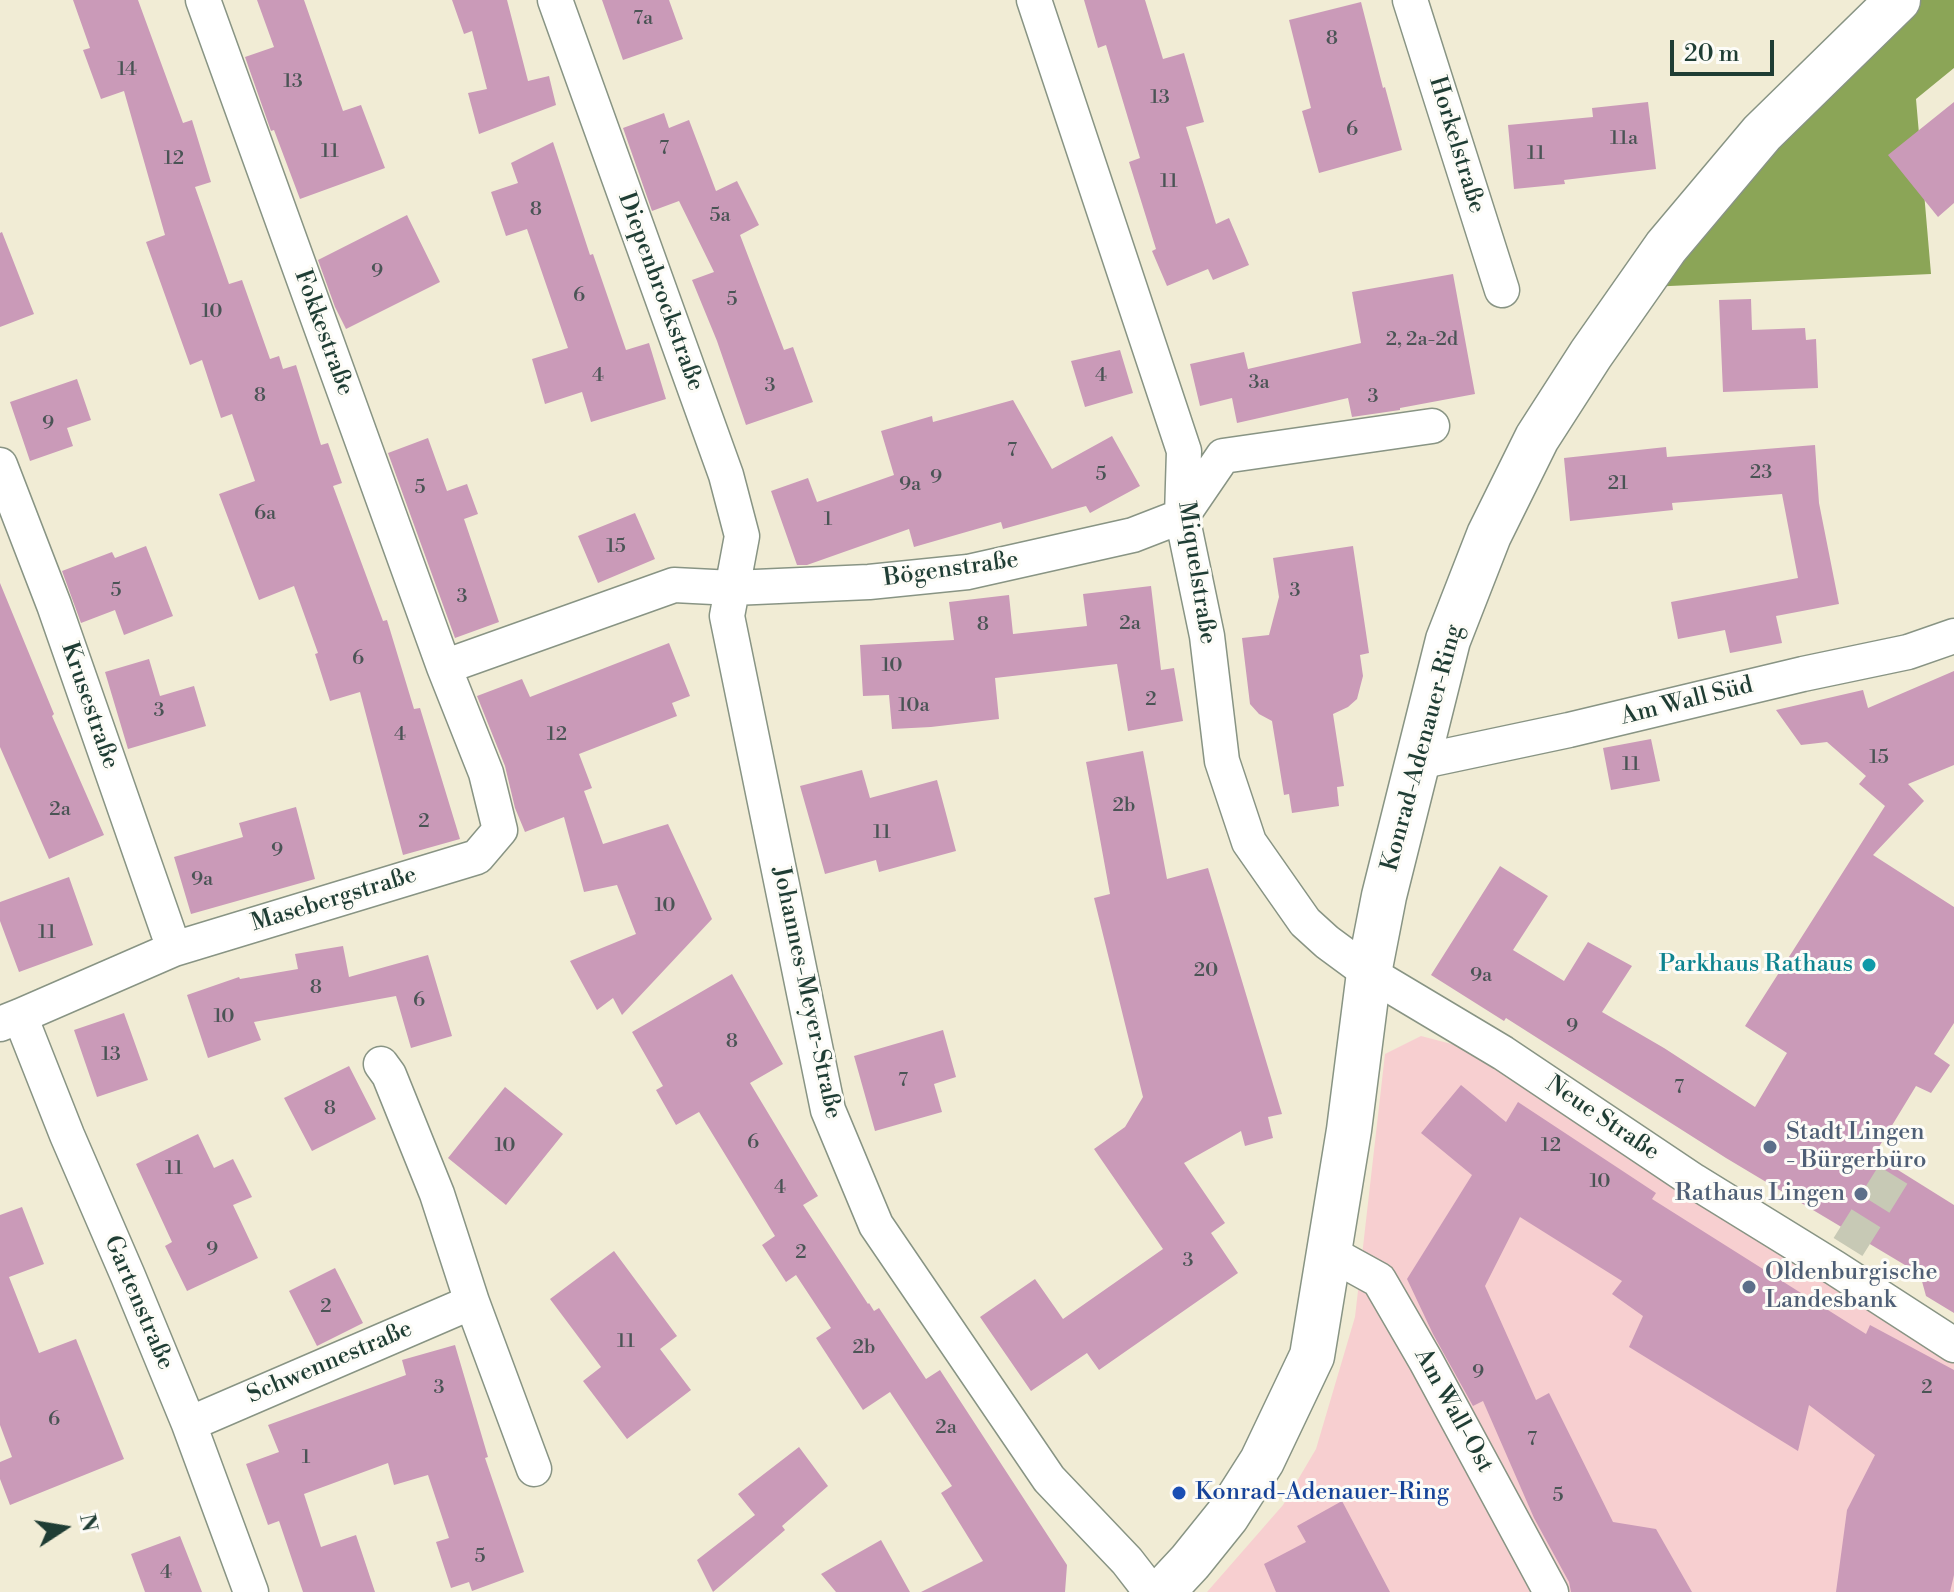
<!DOCTYPE html>
<html>
<head>
<meta charset="utf-8">
<style>
  body { margin:0 }
  #map { position:relative; width:1954px; height:1592px; overflow:hidden; background:#f1ecd5; font-family:"Libre Bodoni",serif }
  canvas { display:block }
  .north { position:absolute; left:24px; top:1488px; width:80px; height:80px; -webkit-text-stroke:6px #fdfcf7; paint-order:stroke; rotate:78deg; font-size:22px; font-weight:700; line-height:32px; text-align:center; color:#1f3d34 }
  .north::after { content:''; display:block; margin:auto; width:28px; height:36px; background:#1f3d34; clip-path:polygon(50% 0,100% 100%,50% 72%,0 100%) }
  .scale { position:absolute; left:1670px; top:40px; width:104px; height:36px; box-sizing:border-box; border:4px solid #1f3d34; border-top:0; padding-left:10px; font-size:24px; line-height:28px; white-space:nowrap; color:#1f3d34; -webkit-text-stroke:6px #fdfcf7; paint-order:stroke }
</style>
</head>
<body>
<div id="map">
<canvas width="1954" height="1592"></canvas>
<div class="north">N</div>
<div class="scale">20 m</div>
</div>
<script>
const c = document.querySelector('canvas').getContext('2d');
c.lineJoin = 'round';
function fillPath(path, color) {
  c.fillStyle = color;
  c.fill(path, 'evenodd');
}
function toPath(rows) {
  const path = new Path2D();
  for (const r of rows) {
    path.moveTo(r[0], r[1]);
    for (let i = 2; i < r.length; i += 2) path.lineTo(r[i], r[i + 1]);
  }
  return path;
}
function strokePath(path, color, width, dash) {
  c.strokeStyle = color;
  c.lineWidth = width;
  c.lineCap = dash ? 'butt' : 'round';
  c.setLineDash(dash || []);
  c.stroke(path);
}
function write(font, color, halo, rows, align = 'center') {
  c.font = font + ' "Libre Bodoni",serif';
  c.lineWidth = 6;
  c.setLineDash([]);
  c.textBaseline = 'middle';
  c.strokeStyle = halo;
  c.fillStyle = color;
  for (const [text, x, y, turn = 0] of rows) {
    c.save();
    c.translate(x, y);
    c.rotate((+turn || 0) * Math.PI / 180);
    c.textAlign = isNaN(turn) ? turn : align;
    if (halo) c.strokeText(text, 0, 0);
    c.fillText(text, 0, 0);
    c.restore();
  }
}
fillPath(toPath([
  [1421,1036,1501,1057,1954,1346,1954,1592,1207,1592,1283,1505,1316,1449,1355,1317,1385,1054]
]), '#f7cfd0');
fillPath(toPath([
  [1898,0,1954,0,1954,68,1916,99,1931,274,1648,287]
]), '#8ba557');
fillPath(toPath([
  [73,0,138,0,183,123,192,120,211,182,195,187,229,284,242,280,270,359,279,356,283,369,296,365,321,445,328,443,342,483,333,486,383,621,387,620,414,709,420,708,460,839,403,855,360,692,330,701,315,654,318,653,294,586,259,600,219,494,255,481,232,414,221,418,202,360,190,365,146,242,165,235,124,91,101,99,83,50,90,48],
  [257,0,304,0,343,111,361,105,385,168,300,199,274,130,271,131,245,57,274,47],
  [452,0,507,0,528,81,549,76,556,105,479,134,468,93,487,89,472,31,464,34],
  [602,0,669,0,683,39,623,60],
  [1084,0,1145,0,1163,59,1184,53,1204,122,1186,127,1216,224,1229,218,1249,265,1213,280,1208,269,1167,286,1152,251,1156,249,1129,162,1140,158,1106,45,1098,48],
  [1361,2,1383,88,1385,87,1402,150,1319,173,1302,111,1311,108,1289,20],
  [1648,102,1656,169,1564,180,1565,184,1514,189,1508,125,1593,117,1592,108],
  [1954,102,1954,203,1938,217,1888,155],
  [664,113,669,128,689,120,716,191,737,181,759,225,740,235,784,350,793,347,813,402,746,425,717,341,692,280,714,272,679,201,652,211,623,128],
  [553,142,590,255,593,254,626,350,649,343,666,399,591,422,582,392,545,404,532,359,568,348,527,229,506,236,491,192,518,183,511,163],
  [407,215,440,282,346,329,335,307,318,260],
  [2,232,34,314,0,327,0,233],
  [1453,274,1475,394,1400,408,1400,410,1352,417,1348,398,1237,423,1232,398,1200,406,1190,364,1244,352,1248,369,1361,343,1352,292],
  [1751,299,1752,330,1805,328,1806,340,1816,339,1818,388,1723,392,1719,300],
  [1120,350,1133,393,1085,407,1071,361],
  [77,379,91,420,67,428,73,446,30,461,10,402],
  [1013,400,1052,469,1112,436,1140,486,1090,513,1086,506,1003,529,1001,522,914,547,909,529,807,565,797,565,771,491,808,478,817,502,894,475,881,431,932,416,933,422],
  [428,438,447,491,467,484,478,514,464,519,499,622,455,638,388,453],
  [1815,445,1819,503,1839,604,1776,616,1782,643,1730,653,1725,630,1678,639,1671,602,1798,578,1782,494,1672,503,1673,510,1570,521,1564,458,1666,447,1667,457],
  [635,513,655,559,598,583,578,536],
  [146,546,173,616,124,635,115,610,81,623,62,571,112,552,115,558],
  [1353,546,1369,653,1360,655,1363,676,1357,699,1348,707,1333,714,1344,786,1337,787,1339,806,1292,813,1289,794,1284,795,1272,721,1259,714,1250,704,1242,638,1269,635,1279,597,1273,558],
  [0,583,54,714,52,716,104,835,49,859,0,747],
  [1151,586,1161,670,1174,668,1183,721,1128,731,1117,664,995,678,999,719,931,727,892,729,889,695,863,696,860,645,954,640,949,602,1009,595,1013,634,1087,626,1083,594],
  [669,643,690,696,672,703,677,716,579,754,592,788,584,791,603,844,668,824,712,919,622,1015,613,998,597,1010,570,961,636,934,617,885,584,892,564,817,525,832,515,808,505,766,477,696,522,679,530,697],
  [149,659,160,696,194,686,206,726,128,749,105,672],
  [1954,671,1954,765,1908,784,1924,801,1873,855,1954,907,1954,1023,1934,1054,1950,1065,1931,1093,1916,1086,1874,1155,1954,1205,1954,1313,1926,1296,1920,1274,1726,1158,1506,1018,1504,1021,1431,975,1500,866,1548,896,1513,950,1564,981,1588,942,1632,966,1602,1012,1664,1048,1755,1107,1787,1053,1745,1026,1885,806,1859,784,1866,776,1827,742,1801,745,1776,710,1863,690,1868,708],
  [1651,739,1660,781,1611,790,1603,748],
  [1143,751,1167,879,1208,868,1282,1114,1268,1117,1273,1138,1245,1146,1241,1131,1184,1163,1225,1223,1211,1233,1238,1273,1099,1370,1087,1353,1031,1391,980,1317,1035,1279,1063,1319,1163,1249,1094,1149,1125,1127,1143,1097,1094,898,1110,894,1086,762],
  [862,770,870,798,937,780,956,851,879,872,876,860,825,874,800,786],
  [296,807,315,879,191,914,174,857,243,837,239,823],
  [69,877,93,945,19,972,0,921,0,902],
  [343,946,349,977,428,955,452,1036,411,1048,396,996,254,1022,261,1040,208,1058,187,995,239,977,240,979,298,969,295,954],
  [732,974,783,1064,750,1083,818,1196,803,1205,868,1304,869,1303,874,1311,879,1308,926,1379,940,1370,1067,1565,1065,1592,921,1592,983,1561,941,1493,952,1486,890,1392,863,1410,816,1338,831,1328,796,1275,786,1282,762,1245,775,1236,699,1112,676,1125,656,1090,663,1086,632,1032],
  [124,1013,148,1080,97,1097,74,1030],
  [943,1030,956,1077,934,1084,942,1112,875,1131,854,1056],
  [349,1066,376,1119,312,1151,284,1098],
  [1461,1085,1506,1122,1518,1102,1656,1193,1652,1199,1866,1334,1870,1325,1954,1370,1954,1575,1950,1592,1836,1592,1847,1510,1875,1455,1809,1405,1798,1451,1629,1347,1643,1316,1612,1294,1622,1281,1520,1217,1485,1286,1536,1400,1549,1393,1613,1522,1656,1529,1692,1592,1571,1592,1569,1582,1534,1518,1483,1401,1473,1406,1433,1334,1407,1279,1472,1175,1421,1133],
  [505,1087,563,1134,506,1205,448,1158],
  [198,1134,214,1168,233,1159,252,1197,233,1205,258,1258,187,1291,165,1246,172,1242,136,1164],
  [22,1207,44,1264,9,1277,39,1353,76,1339,124,1459,10,1505,0,1479,0,1462,12,1457,0,1425,0,1215],
  [614,1251,677,1336,660,1349,691,1390,627,1439,583,1381,601,1367,550,1299],
  [335,1268,363,1323,317,1346,289,1291],
  [455,1345,488,1457,485,1458,524,1572,472,1591,469,1582,451,1588,436,1542,449,1538,428,1475,394,1485,388,1463,304,1494,321,1547,356,1535,375,1592,303,1592,279,1521,268,1525,246,1464,279,1452,268,1425,406,1375,402,1360],
  [799,1447,828,1486,782,1526,785,1530,713,1592,697,1560,755,1515,738,1494],
  [1342,1501,1390,1592,1276,1592,1264,1564,1306,1542,1297,1526],
  [180,1536,202,1592,145,1592,131,1554],
  [881,1540,910,1592,836,1592,821,1574]
]), '#ca9ab8');
strokePath(toPath([
  [1848,1247,1901,1162]
]), '#c7c9b5', 34, [34, 17]);
const minor = toPath([
  [555,0,726,475,742,536,727,616,828,1110,876,1225,1049,1479,1127,1561,1151,1592],
  [1034,0,1184,451,1182,516,1207,636,1222,761,1249,842,1305,922,1327,942,1369,973,1503,1053,1694,1181,1835,1268,1954,1345],
  [1410,0,1502,290],
  [0,465,54,605,174,949],
  [444,667,674,585,733,588,869,582,968,572,1133,535,1182,516,1223,456,1432,426],
  [1418,762,1569,730,1803,674,1908,652,1954,636],
  [20,1016,67,1135,128,1276,189,1424,251,1592],
  [0,1024,20,1016,174,949,477,857,500,830,486,773,444,667,203,0],
  [381,1064,389,1075,437,1194,472,1302,534,1469],
  [1330,1253,1379,1280,1426,1361,1551,1592],
  [189,1424,472,1302]
]);
const major = toPath([
  [1162,1592,1190,1562,1227,1516,1262,1461,1312,1356,1349,1130,1369,973,1384,896,1448,640,1489,535,1537,438,1591,354,1666,247,1762,133,1898,0]
]);
strokePath(minor, '#889484', 37);
strokePath(major, '#889484', 47);
strokePath(minor, '#fff', 34);
strokePath(major, '#fff', 44);
for (const [x, y, r, color] of [
  [1869,965,8,"#0f9aa8"],
  [1770,1147,8,"#5c6f8a"],
  [1861,1194,8,"#5c6f8a"],
  [1749,1287,8,"#5c6f8a"],
  [1179,1493,8,"#1a4fb4"]
]) {
  const dot = new Path2D();
  dot.arc(x, y, r, 0, 2 * Math.PI);
  c.fillStyle = color;
  c.fill(dot);
  strokePath(dot, '#fdfcf7', 3);
}
write('20px', '#4a5455', null, [
  ["7a",643,19],
  ["8",1332,39],
  ["14",127,70],
  ["13",293,82],
  ["13",1160,98],
  ["6",1352,130],
  ["11a",1624,139],
  ["7",664,149],
  ["11",330,152],
  ["11",1536,154],
  ["12",174,159],
  ["11",1169,182],
  ["8",536,210],
  ["5a",720,216],
  ["9",377,272],
  ["6",579,296],
  ["5",732,300],
  ["10",212,312],
  ["2, 2a-2d",1422,340],
  ["4",598,376],
  ["4",1101,376],
  ["3a",1259,383],
  ["3",770,386],
  ["8",260,396],
  ["3",1373,397],
  ["9",48,424],
  ["7",1012,451],
  ["23",1761,473],
  ["5",1101,475],
  ["9",936,478],
  ["21",1618,484],
  ["9a",910,485],
  ["5",420,488],
  ["6a",265,514],
  ["1",828,520],
  ["15",616,547],
  ["5",116,591],
  ["3",1295,591],
  ["3",462,597],
  ["2a",1130,624],
  ["8",983,625],
  ["6",358,659],
  ["10",892,666],
  ["2",1151,700],
  ["10a",914,706],
  ["3",159,711],
  ["4",400,735],
  ["12",557,735],
  ["15",1879,758],
  ["11",1631,765],
  ["2b",1124,806],
  ["2a",60,810],
  ["2",424,822],
  ["11",882,833],
  ["9",277,851],
  ["9a",202,880],
  ["10",665,906],
  ["11",47,933],
  ["20",1206,971],
  ["9a",1481,976],
  ["8",316,988],
  ["6",419,1001],
  ["10",224,1017],
  ["9",1572,1027],
  ["8",732,1042],
  ["13",111,1055],
  ["7",903,1081],
  ["7",1679,1088],
  ["8",330,1109],
  ["6",753,1143],
  ["10",505,1146],
  ["12",1551,1146],
  ["11",174,1169],
  ["10",1600,1182],
  ["4",780,1188],
  ["9",212,1250],
  ["2",801,1253],
  ["3",1188,1261],
  ["2",326,1307],
  ["11",626,1342],
  ["2b",864,1348],
  ["9",1478,1373],
  ["3",439,1388],
  ["2",1927,1388],
  ["6",54,1420],
  ["2a",946,1428],
  ["7",1532,1440],
  ["1",306,1458],
  ["5",1558,1496],
  ["5",480,1557],
  ["4",166,1573]
]);
write('24px', '#1f3d34', '#fdfcf7', [
  ["Horkelstraße",1456,145,73],
  ["Diepenbrockstraße",660,292,70],
  ["Fokkestraße",323,333,70],
  ["Bögenstraße",951,570,-8],
  ["Miquelstraße",1196,573,81],
  ["Am Wall Süd",1687,702,-14],
  ["Krusestraße",89,706,71],
  ["Konrad-Adenauer-Ring",1423,748,-75],
  ["Masebergstraße",334,900,-17],
  ["Johannes-Meyer-Straße",806,993,78],
  ["Neue Straße",1602,1119,34],
  ["Gartenstraße",138,1303,67],
  ["Schwennestraße",330,1363,-23],
  ["Am Wall-Ost",1453,1411,61]
]);
write('24px', '#0d838f', '#fdfcf7', [
  ["Parkhaus Rathaus",1853,965]
], 'right');
write('24px', '#4e5e75', '#fdfcf7', [
  ["Stadt Lingen",1786,1133],
  ["- Bürgerbüro",1786,1161],
  ["Rathaus Lingen",1845,1194,"right"],
  ["Oldenburgische",1765,1273],
  ["Landesbank",1765,1301]
], 'left');
write('24px', '#164399', '#fdfcf7', [
  ["Konrad-Adenauer-Ring",1195,1493]
], 'left');
</script>
</body>
</html>
